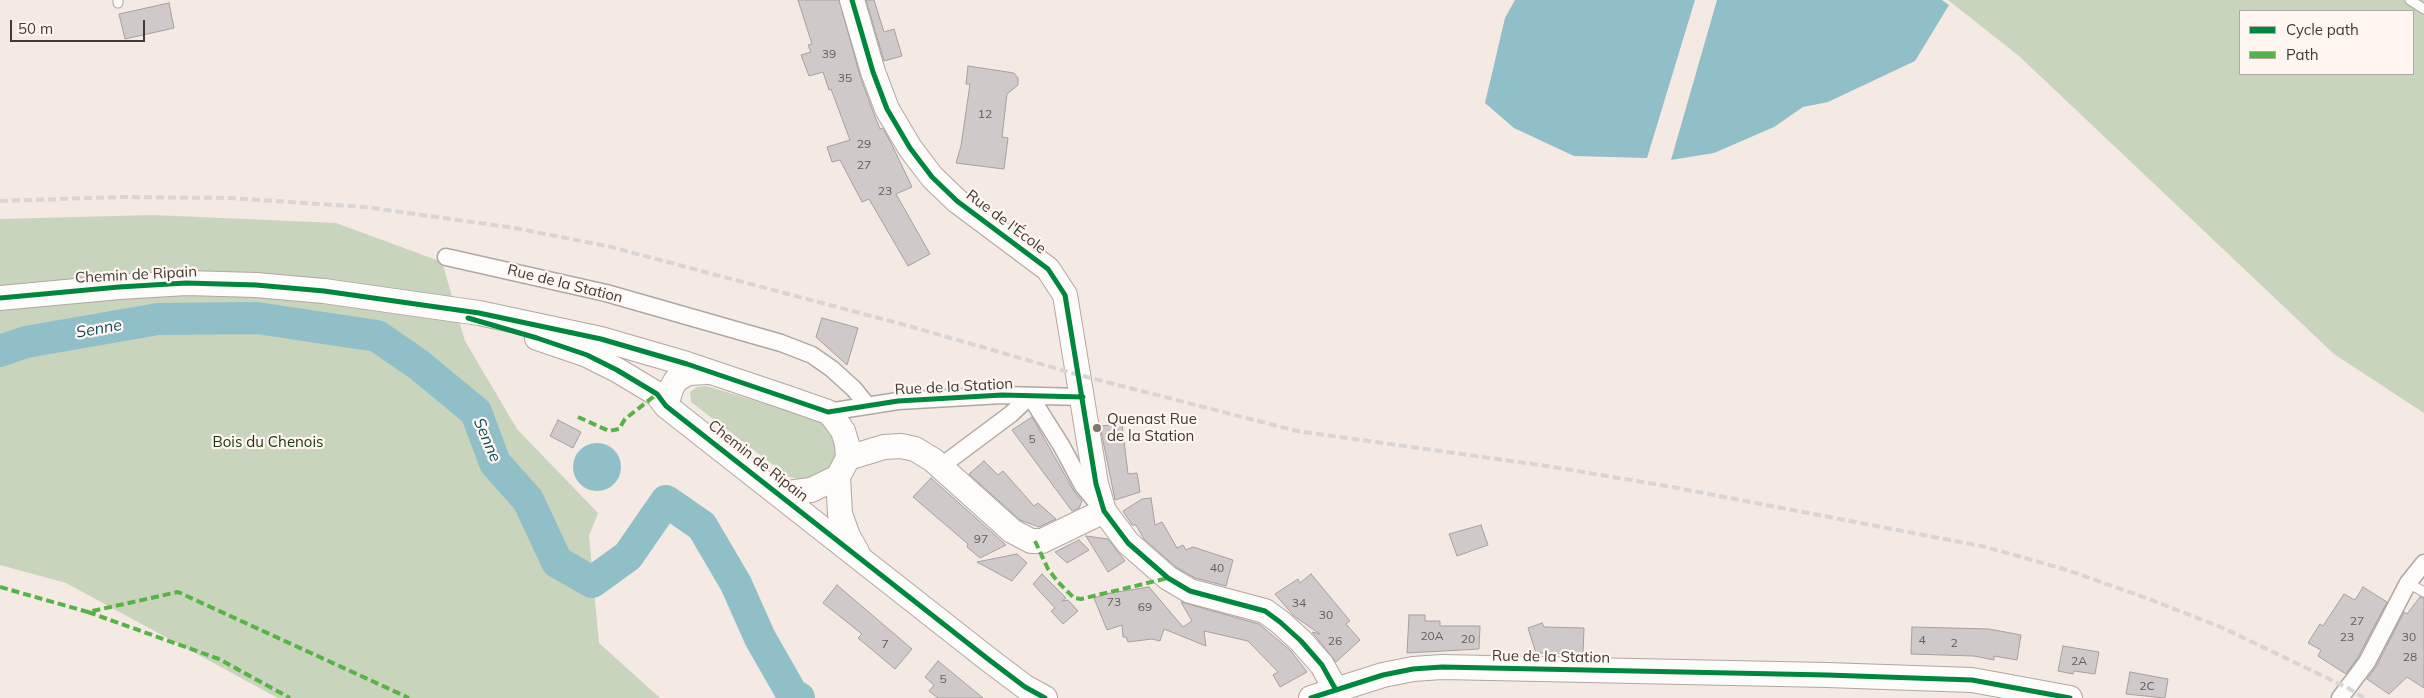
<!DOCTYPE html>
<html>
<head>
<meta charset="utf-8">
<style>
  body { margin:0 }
  #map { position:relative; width:2424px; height:698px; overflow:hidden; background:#f4e9e3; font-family:Mulish,sans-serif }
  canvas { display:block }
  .legend { position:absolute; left:2239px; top:10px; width:175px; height:65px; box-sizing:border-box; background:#fff6f2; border:1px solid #b3aaa6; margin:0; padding:6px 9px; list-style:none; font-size:15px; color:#413934 }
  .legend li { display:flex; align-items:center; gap:10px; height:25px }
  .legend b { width:25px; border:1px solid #b3aaa6 }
  .scale { position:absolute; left:10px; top:20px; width:135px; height:22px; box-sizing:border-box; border:2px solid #413934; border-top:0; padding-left:6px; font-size:15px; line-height:18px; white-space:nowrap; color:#413934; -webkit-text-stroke:4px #fff6f2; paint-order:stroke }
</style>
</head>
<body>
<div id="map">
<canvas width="2424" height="698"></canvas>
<ul class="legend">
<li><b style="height:6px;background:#00873e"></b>Cycle path</li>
<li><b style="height:6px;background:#57b346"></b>Path</li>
</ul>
<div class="scale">50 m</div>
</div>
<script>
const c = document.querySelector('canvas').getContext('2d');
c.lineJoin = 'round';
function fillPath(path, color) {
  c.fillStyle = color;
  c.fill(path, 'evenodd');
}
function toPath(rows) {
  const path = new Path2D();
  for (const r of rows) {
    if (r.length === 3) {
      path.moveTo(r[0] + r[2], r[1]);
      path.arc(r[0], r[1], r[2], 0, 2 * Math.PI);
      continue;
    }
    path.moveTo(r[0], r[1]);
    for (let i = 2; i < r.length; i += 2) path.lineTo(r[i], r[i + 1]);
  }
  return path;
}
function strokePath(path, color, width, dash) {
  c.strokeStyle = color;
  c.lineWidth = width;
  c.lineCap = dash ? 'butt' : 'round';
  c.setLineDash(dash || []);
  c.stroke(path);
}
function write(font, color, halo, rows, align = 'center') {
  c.font = font + ' Mulish,sans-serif';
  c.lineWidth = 4.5;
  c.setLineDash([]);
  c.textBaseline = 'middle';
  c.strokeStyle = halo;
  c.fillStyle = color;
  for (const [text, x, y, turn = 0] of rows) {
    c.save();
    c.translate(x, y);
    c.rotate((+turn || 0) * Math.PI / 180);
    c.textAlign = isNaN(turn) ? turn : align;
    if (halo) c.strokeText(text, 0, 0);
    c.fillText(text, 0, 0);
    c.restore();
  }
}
fillPath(toPath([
  [1948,0,2424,0,2424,413,2334,354,2019,56],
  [2240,11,2413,11,2413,74,2240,74],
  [153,215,336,223,442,262,465,341,517,429,598,513,589,536,599,643,660,698,278,698,66,583,0,565,0,219],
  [706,386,816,419,831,429,837,443,835,458,826,475,809,481,789,477,691,402,690,392,697,387]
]), '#c9d4bc');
fillPath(toPath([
  [1515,0,1695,0,1647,158,1574,156,1514,128,1485,103,1505,18],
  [1717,0,1942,0,1949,5,1915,61,1828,102,1803,107,1774,127,1714,153,1671,160],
  [597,467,24]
]), '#90bfc7');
strokePath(toPath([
  [0,351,26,342,158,319,257,318,377,336,419,365,476,412,495,463,528,500,557,562,592,582,628,556,666,501,702,526,736,584,760,638,792,694,799,698]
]), '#90bfc7', 32);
const building = toPath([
  [798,0,839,0,860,76,874,114,880,129,883,128,892,145,912,187,896,194,930,254,908,266,869,199,862,202,840,160,832,162,827,147,850,140,831,89,829,90,823,72,809,76,801,55,811,52,808,45,812,44,798,0],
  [866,0,874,0,884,32,894,29,902,56,884,61,866,0],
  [169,3,174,28,125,39,119,14,169,3],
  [968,66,1014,73,1018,78,1018,85,1007,94,1002,137,1008,138,1004,169,956,163,961,146,970,84,966,84,968,66],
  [822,318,858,328,847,365,816,337,822,318],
  [1032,417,1074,491,1082,501,1079,508,1072,511,1012,430,1032,417],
  [558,420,581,432,573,448,550,436,558,420],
  [1122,424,1128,474,1137,473,1140,492,1115,500,1100,426,1122,424],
  [984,461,998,475,1003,471,1034,506,1038,503,1056,519,1039,527,1020,520,969,474,984,461],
  [931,478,969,512,1006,545,980,558,967,547,968,544,913,497,931,478],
  [1151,498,1155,525,1162,522,1177,548,1183,545,1186,550,1193,547,1233,560,1226,586,1195,578,1176,567,1144,539,1136,525,1132,525,1123,511,1142,499,1151,498],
  [1481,525,1488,545,1457,556,1449,534,1481,525],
  [1086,536,1108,539,1125,561,1108,572,1086,536],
  [1079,540,1089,550,1067,563,1055,552,1079,540],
  [1017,554,1027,563,1012,581,977,562,1017,554],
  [1042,574,1066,598,1062,601,1068,600,1078,611,1063,624,1051,611,1055,608,1033,584,1042,574],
  [1311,574,1350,621,1346,624,1360,640,1336,662,1312,632,1320,634,1294,616,1275,594,1298,579,1300,583,1311,574],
  [837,585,912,649,895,669,858,638,862,634,823,603,837,585],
  [1149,587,1183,627,1192,621,1181,602,1259,624,1291,651,1307,672,1280,687,1273,675,1278,672,1248,641,1204,631,1206,646,1164,629,1160,641,1152,639,1128,642,1126,637,1123,637,1122,625,1107,630,1094,598,1105,594,1149,587],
  [2363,587,2387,602,2358,657,2346,674,2318,656,2321,650,2308,643,2320,624,2323,626,2344,594,2355,600,2363,587],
  [2420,597,2424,598,2424,688,2407,677,2389,694,2367,679,2376,667,2404,612,2407,614,2420,597],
  [1409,615,1425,615,1425,621,1440,621,1440,626,1480,626,1479,649,1407,653,1409,615],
  [1542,623,1544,627,1584,628,1583,654,1536,653,1528,628,1542,623],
  [1912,627,1989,629,2021,635,2017,660,1994,656,1994,660,1974,656,1911,654,1912,627],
  [2063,646,2099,652,2095,674,2074,671,2073,674,2058,671,2063,646],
  [938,661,983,698,938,698,929,691,934,685,925,677,938,661],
  [2130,672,2168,679,2165,698,2126,694,2130,672]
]);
fillPath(building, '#d0c9c9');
strokePath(building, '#a69fa0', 1);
const lane = toPath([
  [2410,0,2424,9],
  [118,3,118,0],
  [2408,583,2424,592]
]);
const street = toPath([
  [446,257,606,293,781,343,812,355,832,369,854,389,867,405],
  [1030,396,1061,445,1083,486,1098,504],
  [828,412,898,401,1002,395,1083,397],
  [940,467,1011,414,1030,396],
  [2340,698,2367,662,2408,583,2424,563]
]);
const secondary = toPath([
  [852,0,873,72,887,109,910,148,932,177,957,201,1048,269,1065,295,1096,484,1104,511,1128,543,1168,578,1190,591,1265,611,1280,622,1301,641,1322,665,1336,690],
  [0,298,119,287,186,283,256,285,324,291,479,313,601,339,687,364,788,398,828,412,833,417,843,431,847,444,848,458,838,477,811,490,780,494],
  [537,338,587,355,617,370,657,394,666,406,988,659,1025,687,1045,698],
  [666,406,671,389,676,380,688,373,707,372],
  [848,458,884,447,901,446,915,449,933,460,1012,531,1031,541,1042,541,1104,511],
  [838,477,840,514,848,536,857,552],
  [1311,698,1383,675,1413,669,1442,667,1827,675,1972,680,2070,698]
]);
strokePath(lane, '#b0a7a2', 11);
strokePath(street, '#b0a7a2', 19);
strokePath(secondary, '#b0a7a2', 26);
strokePath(lane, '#fdfcfb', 9);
strokePath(street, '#fdfcfb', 16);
strokePath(secondary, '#fdfcfb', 24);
strokePath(toPath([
  [0,201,121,197,230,198,365,207,515,228,607,246,909,326,1079,375,1297,431,1547,466,1672,487,1986,547,2067,570,2149,599,2223,628,2348,688,2364,698]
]), '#d9d5d4', 4, [8, 4]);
strokePath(toPath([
  [578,417,609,431,619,429,625,419,657,394],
  [1035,541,1048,569,1058,582,1074,598,1081,599,1168,578],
  [0,587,88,612,178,592,409,698],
  [88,612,219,659,290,698]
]), '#57b346', 4, [8, 4]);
strokePath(toPath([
  [852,0,873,72,887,109,910,148,932,177,957,201,1048,269,1065,295,1096,484,1104,511,1128,543,1168,578,1190,591,1265,611,1280,622,1301,641,1322,665,1336,690],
  [0,298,119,287,186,283,256,285,324,291,479,313,601,339,687,364,828,412,898,401,1002,395,1083,397],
  [468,318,537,338,587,355,617,370,657,394,666,406,988,659,1025,687,1045,698],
  [1311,698,1383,675,1413,669,1442,667,1827,675,1972,680,2070,698]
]), '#00873e', 5);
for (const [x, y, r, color] of [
  [1097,428,5,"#807771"]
]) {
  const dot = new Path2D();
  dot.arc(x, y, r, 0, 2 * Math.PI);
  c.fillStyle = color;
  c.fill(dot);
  strokePath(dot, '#fff6f2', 2);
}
write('12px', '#655d59', null, [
  ["39",829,54],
  ["35",845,78],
  ["12",985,114],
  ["29",864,144],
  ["27",864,165],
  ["23",885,191],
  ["5",1032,439],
  ["97",981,539],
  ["40",1217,568],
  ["73",1114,602],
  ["34",1299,603],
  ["69",1145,607],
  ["30",1326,615],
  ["27",2357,621],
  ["20A",1432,636],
  ["23",2347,637],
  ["30",2409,637],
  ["20",1468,639],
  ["4",1922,640],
  ["26",1335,641],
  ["2",1954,643],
  ["7",885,644],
  ["28",2410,657],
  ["2A",2079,661],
  ["5",943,679],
  ["2C",2147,686]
]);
write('15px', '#413934', '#fff6f2', [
  ["Rue de l'École",1006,222,37],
  ["Chemin de Ripain",136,275,-3],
  ["Rue de la Station",565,284,14],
  ["Rue de la Station",954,387,-3],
  ["Chemin de Ripain",758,461,38],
  ["Rue de la Station",1551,657,1]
]);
write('15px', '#413934', '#fff6f2', [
  ["Quenast Rue",1107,419],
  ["de la Station",1107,436]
], 'left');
write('15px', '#163706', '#fff6f2', [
  ["Bois du Chenois",268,442]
]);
write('italic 16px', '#0e4e59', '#fff6f2', [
  ["Senne",99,329,-10],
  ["Senne",487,440,67]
]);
</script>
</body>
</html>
